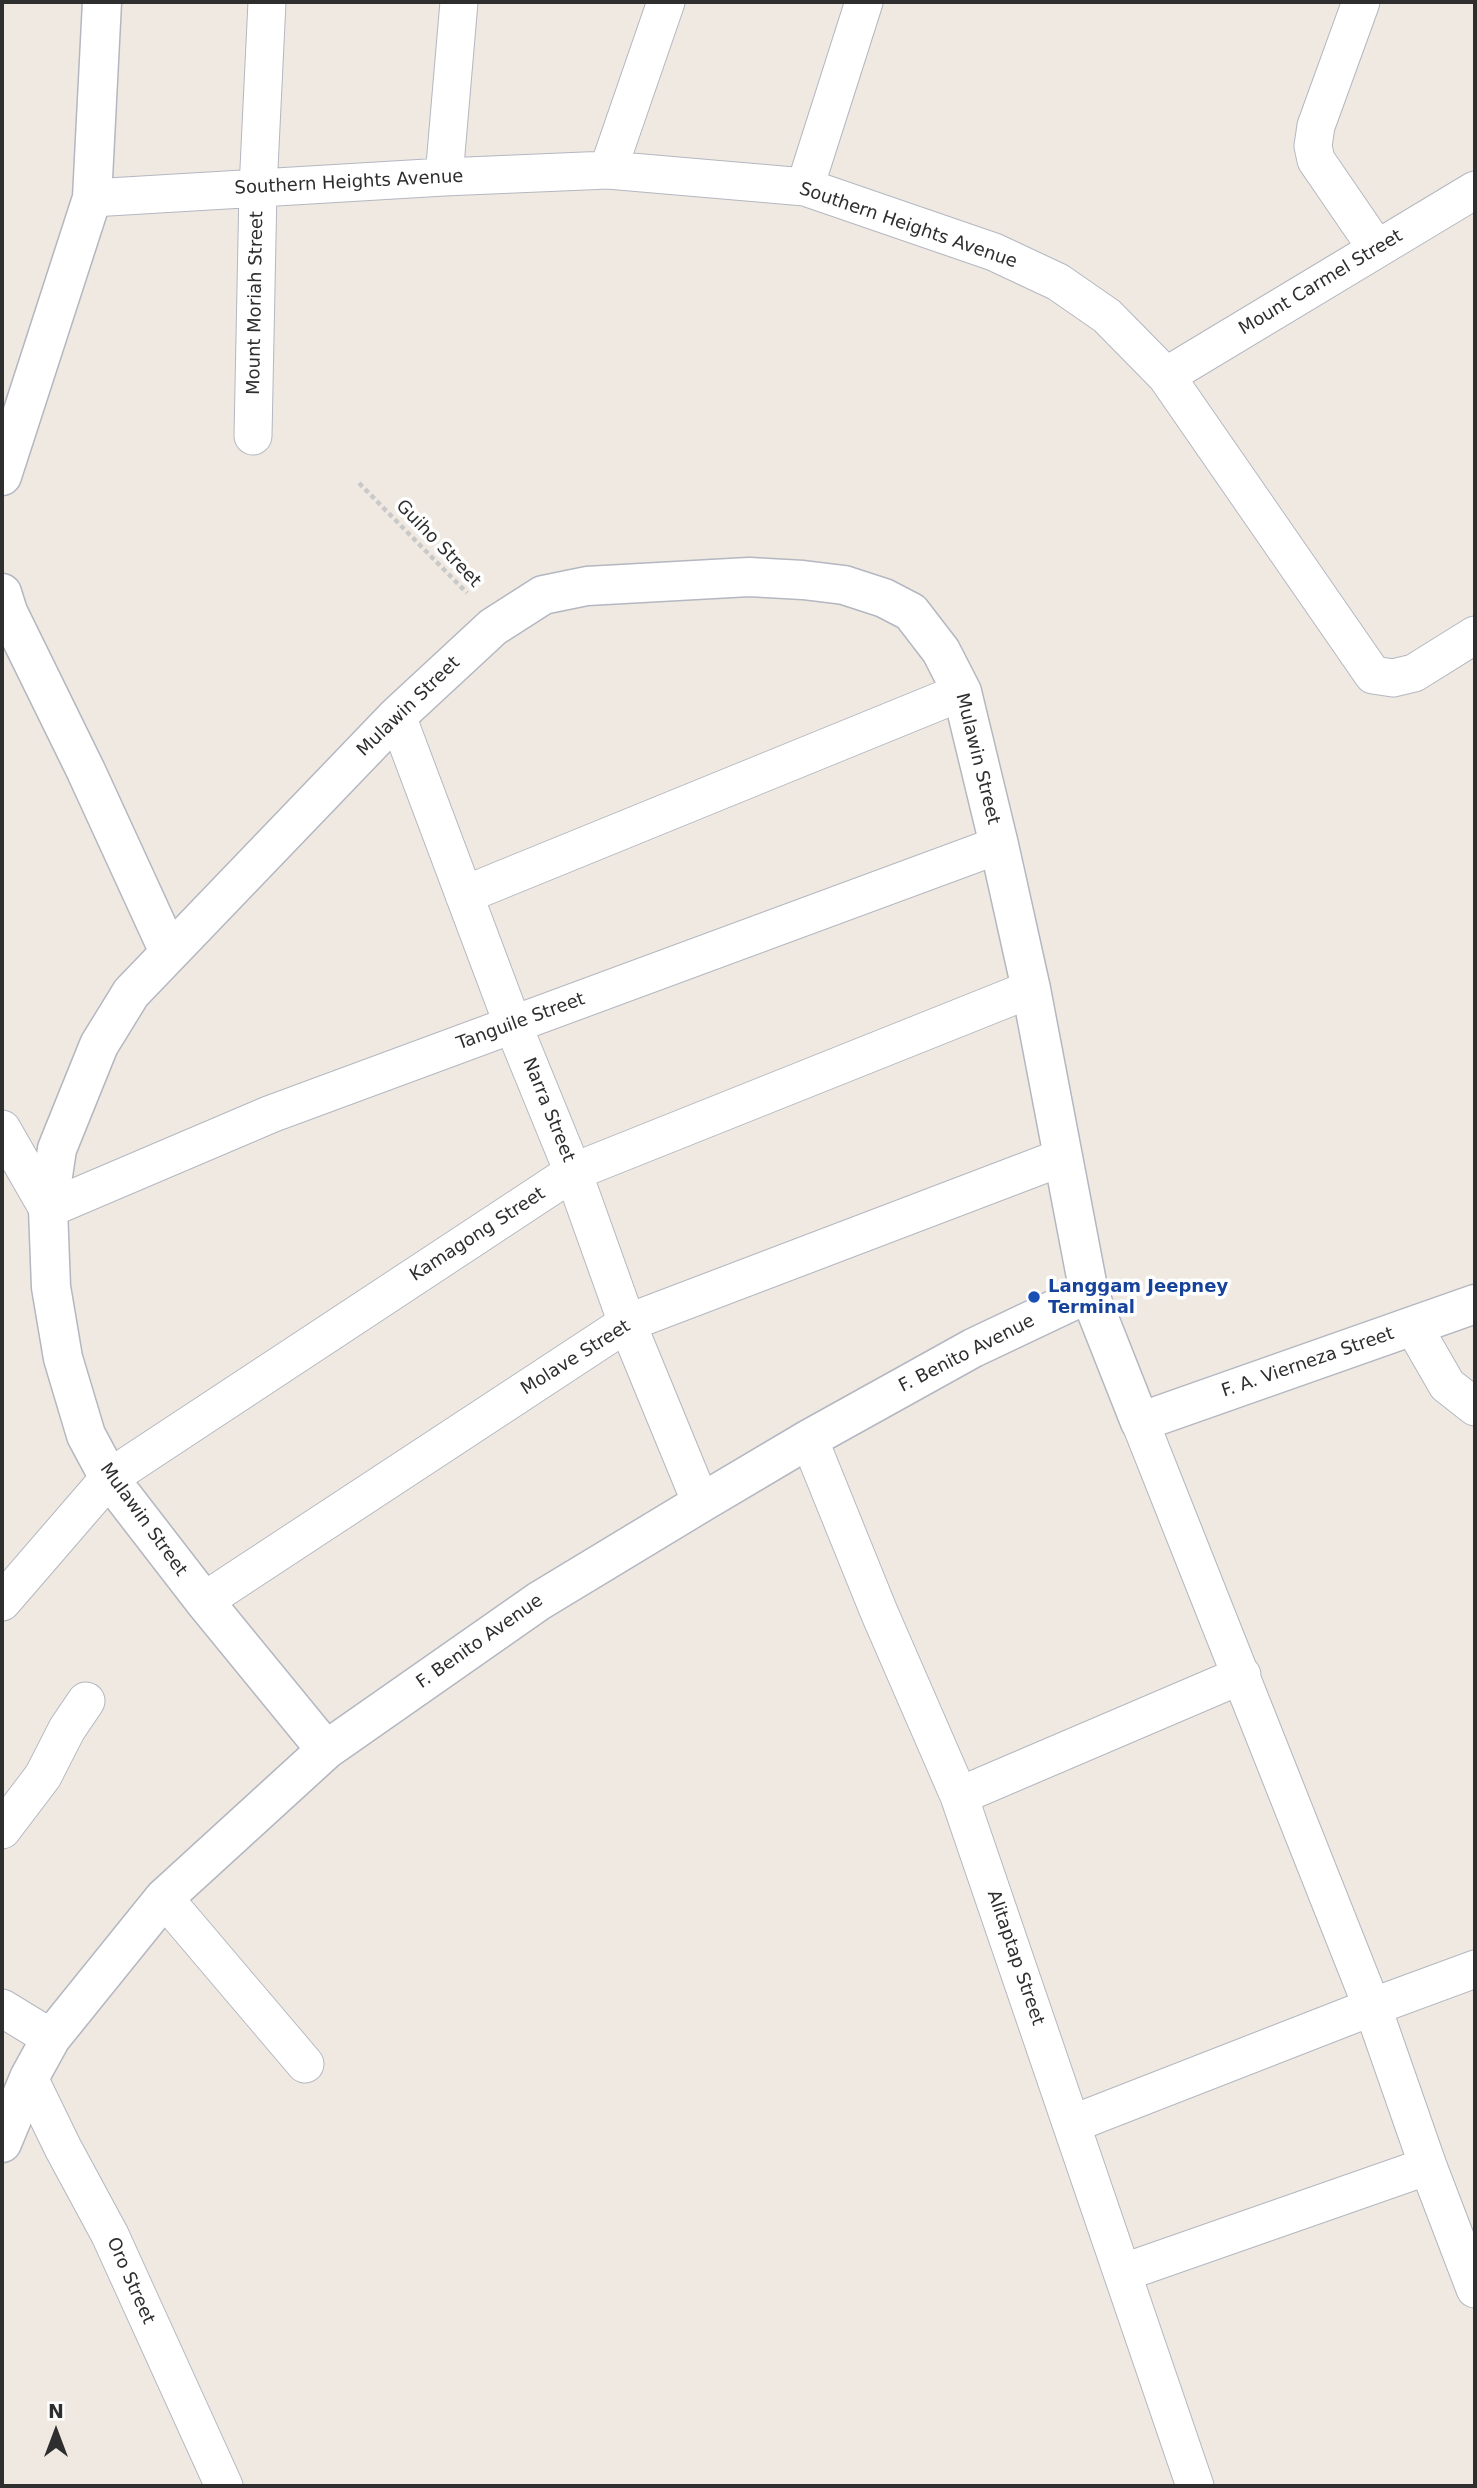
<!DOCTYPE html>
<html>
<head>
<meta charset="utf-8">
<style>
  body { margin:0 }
  #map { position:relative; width:1477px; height:2488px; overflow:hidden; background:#efe9e1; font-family:"DejaVu Sans",sans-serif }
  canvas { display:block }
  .frame { position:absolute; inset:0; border:4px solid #2e2e2e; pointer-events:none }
  .north { position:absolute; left:21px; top:2397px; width:70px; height:70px; -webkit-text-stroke:5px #fff; paint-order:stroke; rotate:0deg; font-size:19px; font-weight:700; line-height:28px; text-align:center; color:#2e2e2e }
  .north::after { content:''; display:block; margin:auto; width:24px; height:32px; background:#2e2e2e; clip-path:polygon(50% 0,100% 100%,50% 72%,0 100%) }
</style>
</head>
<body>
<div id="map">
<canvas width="1477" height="2488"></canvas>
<div class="frame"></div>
<div class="north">N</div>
</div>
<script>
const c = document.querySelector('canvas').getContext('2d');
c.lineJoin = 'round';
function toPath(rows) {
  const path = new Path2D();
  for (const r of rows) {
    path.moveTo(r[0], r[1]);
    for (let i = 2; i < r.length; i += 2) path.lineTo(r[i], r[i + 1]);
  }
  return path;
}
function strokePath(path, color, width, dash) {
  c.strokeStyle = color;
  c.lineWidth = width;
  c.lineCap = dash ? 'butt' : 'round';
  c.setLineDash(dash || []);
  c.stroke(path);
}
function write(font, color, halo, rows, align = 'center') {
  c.font = font + ' "DejaVu Sans",sans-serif';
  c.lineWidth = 7;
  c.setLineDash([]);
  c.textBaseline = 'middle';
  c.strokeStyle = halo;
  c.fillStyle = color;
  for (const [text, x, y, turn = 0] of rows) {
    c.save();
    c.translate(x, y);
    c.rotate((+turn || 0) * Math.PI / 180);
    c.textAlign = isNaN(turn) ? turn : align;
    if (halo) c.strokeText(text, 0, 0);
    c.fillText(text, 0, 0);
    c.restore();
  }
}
const street = toPath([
  [1361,2,1316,126,1313,146,1316,160,1377,249],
  [608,170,666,2],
  [444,177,459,2],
  [805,187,864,2],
  [92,198,444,177,608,170,805,187,994,252,1058,282,1107,316,1166,376,1373,675,1393,678,1414,673,1475,635],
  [1166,376,1475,190],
  [253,436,258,189,267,2],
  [397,716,513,1025,573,1172,627,1323,701,1503],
  [464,895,962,692],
  [2,1129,48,1209,271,1114,999,845],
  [1413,1326,1447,1385,1475,1407],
  [1140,1422,1376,2017,1428,2166,1475,2289],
  [809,1439,879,1612,959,1796,1195,2486],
  [204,1601,627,1323,1063,1157],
  [2,1602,109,1478,573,1172,1031,989],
  [959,1796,1242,1675],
  [2,1830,43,1776,67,1729,86,1701],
  [164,1898,305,2064],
  [2,2008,51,2038],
  [29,2078,63,2148,110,2235,224,2486],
  [1072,2124,1372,2007,1475,1969],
  [1122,2273,1428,2166]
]);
const secondary = toPath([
  [2,476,92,198,102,2],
  [2,593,8,612,86,771,169,952],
  [326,1750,204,1601,109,1478,86,1435,63,1358,51,1287,48,1209,57,1149,99,1045,131,993,397,716,493,627,543,595,587,586,749,577,803,580,844,585,884,598,911,612,941,651,962,692,999,845,1031,989,1089,1293,1140,1422,1475,1304],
  [2,2143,29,2078,51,2038,164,1898,326,1750,539,1601,701,1503,809,1439,973,1348,1089,1293]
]);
strokePath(street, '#b4b7c1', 39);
strokePath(secondary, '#b4b7c1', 41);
strokePath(toPath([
  [359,483,467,593]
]), '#c9c9c9', 4.5, [5, 3.5]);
strokePath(street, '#fff', 37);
strokePath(secondary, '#fff', 38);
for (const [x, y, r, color] of [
  [1034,1297,7,"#1a4fb4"]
]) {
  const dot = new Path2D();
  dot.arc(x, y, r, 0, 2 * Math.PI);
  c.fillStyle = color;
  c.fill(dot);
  strokePath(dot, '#fff', 2.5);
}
write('18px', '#2e2e2e', '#fff', [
  ["Southern Heights Avenue",349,183,-3],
  ["Southern Heights Avenue",908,226,19],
  ["Mount Carmel Street",1321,283,-31],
  ["Mount Moriah Street",256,303,-89],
  ["Guiho Street",438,544,46],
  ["Mulawin Street",409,707,-44],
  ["Mulawin Street",977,759,76],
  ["Tanguile Street",521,1022,-20],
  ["Narra Street",548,1110,68],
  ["Kamagong Street",478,1235,-33],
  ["F. Benito Avenue",967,1354,-27],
  ["Molave Street",576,1358,-32],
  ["F. A. Vierneza Street",1308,1363,-19],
  ["Mulawin Street",143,1520,54],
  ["F. Benito Avenue",480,1642,-35],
  ["Alitaptap Street",1015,1958,71],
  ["Oro Street",130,2281,66]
]);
write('bold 18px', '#164399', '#fff', [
  ["Langgam Jeepney",1048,1287],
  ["Terminal",1048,1308]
], 'left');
</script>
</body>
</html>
